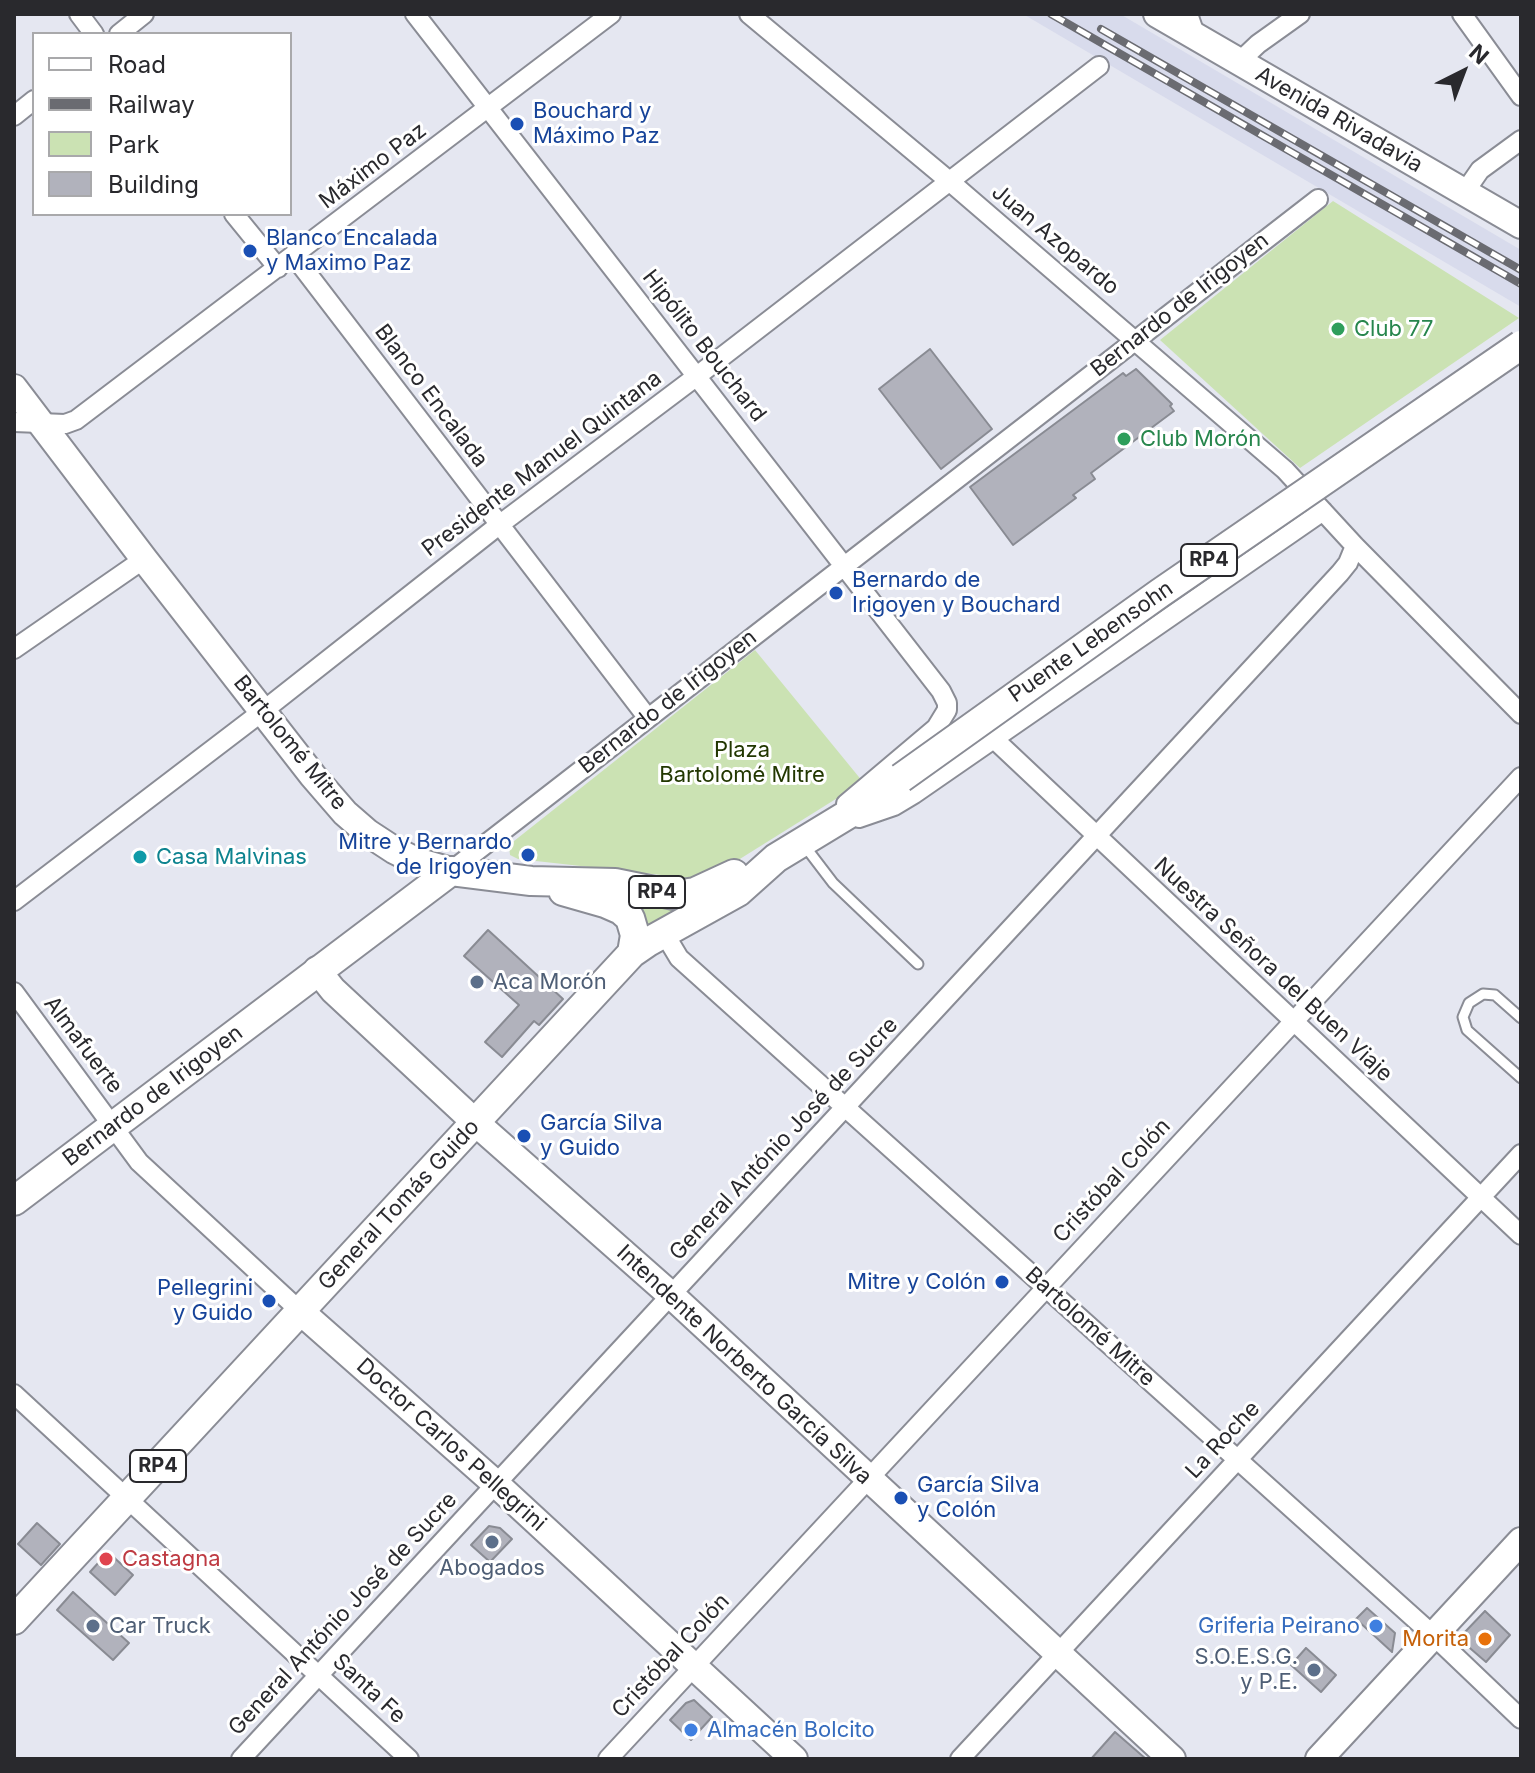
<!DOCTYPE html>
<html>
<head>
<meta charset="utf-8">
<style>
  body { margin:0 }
  #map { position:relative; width:1535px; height:1773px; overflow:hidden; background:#e5e7f1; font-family:Inter,sans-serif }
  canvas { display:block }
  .frame { position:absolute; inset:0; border:16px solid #29292d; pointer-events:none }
  .legend { position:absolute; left:32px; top:32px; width:260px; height:184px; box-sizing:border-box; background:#fff; border:2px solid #a9a9ab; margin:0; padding:10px 14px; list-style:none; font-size:24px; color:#29292d }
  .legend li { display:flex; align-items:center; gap:16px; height:40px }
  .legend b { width:40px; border:2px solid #a9a9ab }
  .north { position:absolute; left:1423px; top:32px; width:80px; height:80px; -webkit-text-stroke:6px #fff; paint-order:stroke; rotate:42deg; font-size:22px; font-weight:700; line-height:32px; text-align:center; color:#29292d }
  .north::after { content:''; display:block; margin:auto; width:28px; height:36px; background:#29292d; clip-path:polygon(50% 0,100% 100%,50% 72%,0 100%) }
</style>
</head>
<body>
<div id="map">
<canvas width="1535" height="1773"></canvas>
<div class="frame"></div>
<ul class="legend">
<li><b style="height:10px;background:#fff"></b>Road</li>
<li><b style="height:10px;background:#6a6b71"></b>Railway</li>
<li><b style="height:22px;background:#cbe2b3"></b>Park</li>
<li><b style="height:22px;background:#b1b2bc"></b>Building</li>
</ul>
<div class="north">N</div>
</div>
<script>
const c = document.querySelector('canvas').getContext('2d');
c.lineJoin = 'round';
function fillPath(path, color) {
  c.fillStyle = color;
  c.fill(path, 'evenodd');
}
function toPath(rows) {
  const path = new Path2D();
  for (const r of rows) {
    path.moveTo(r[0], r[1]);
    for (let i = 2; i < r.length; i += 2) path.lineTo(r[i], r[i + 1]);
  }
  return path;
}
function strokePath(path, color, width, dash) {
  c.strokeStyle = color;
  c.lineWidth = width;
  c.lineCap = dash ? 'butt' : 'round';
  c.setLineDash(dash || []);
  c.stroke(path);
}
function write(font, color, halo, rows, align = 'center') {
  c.font = font + ' Inter,sans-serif';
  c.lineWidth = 6;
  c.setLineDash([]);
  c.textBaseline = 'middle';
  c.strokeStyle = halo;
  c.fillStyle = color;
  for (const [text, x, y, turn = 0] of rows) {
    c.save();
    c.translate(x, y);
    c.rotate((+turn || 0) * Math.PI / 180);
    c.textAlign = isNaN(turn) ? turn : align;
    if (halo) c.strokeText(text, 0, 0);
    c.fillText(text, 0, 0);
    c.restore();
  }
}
fillPath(toPath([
  [1023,14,1120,14,1521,250,1521,307]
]), '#d8dbec');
fillPath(toPath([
  [1333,201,1519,318,1300,468,1160,340],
  [755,650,863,782,727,867,697,879,518,859,510,855,509,845],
  [612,891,693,900,642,939]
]), '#cbe2b3');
const building = toPath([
  [930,349,992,429,941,469,879,389,930,349],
  [1136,369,1172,404,1170,406,1174,411,1091,473,1095,479,1073,495,1076,498,1013,545,970,487,1123,373,1126,376,1136,369],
  [488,930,563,999,539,1025,534,1021,502,1057,485,1042,519,1005,464,956,488,930],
  [37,1523,60,1544,41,1565,18,1544,37,1523],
  [489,1526,500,1528,512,1539,490,1562,471,1545,489,1526],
  [108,1552,133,1575,115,1595,90,1572,108,1552],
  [73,1592,129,1643,113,1660,57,1610,73,1592],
  [1367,1608,1395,1633,1392,1652,1356,1619,1367,1608],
  [1485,1611,1510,1635,1486,1662,1464,1643,1464,1633,1485,1611],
  [1306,1648,1336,1675,1321,1692,1291,1665,1306,1648],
  [694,1700,712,1717,691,1740,670,1720,686,1703,694,1700],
  [1115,1732,1146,1759,1091,1759,1115,1732]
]);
fillPath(building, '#b1b2bc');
strokePath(building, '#898b93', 2);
const lane = toPath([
  [804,845,833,883,918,964],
  [1521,1018,1495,995,1483,994,1469,1003,1463,1017,1467,1030,1521,1078]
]);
const street = toPath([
  [79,14,94,34],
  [415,14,941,691,947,703,947,710,936,728,846,804],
  [749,14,948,180,1285,470,1355,546,1521,714],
  [1188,14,1196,37],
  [1462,14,1521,96],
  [119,34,144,14],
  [1239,62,1258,44,1300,14],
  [14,116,34,100],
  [1464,193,1480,170,1521,140],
  [234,214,278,268],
  [294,256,647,717],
  [14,422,65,424,76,420,611,14],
  [14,649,144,559],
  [994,739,1521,1235],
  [859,818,894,806,914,794,1323,511],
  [451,871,1318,199],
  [14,901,263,711,499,525,697,376,1099,66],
  [664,933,679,958,1434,1636,1521,1719],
  [14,992,139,1162,300,1311],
  [14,1394,409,1759],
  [241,1759,1340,573,1348,563,1355,546],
  [608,1759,1521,777],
  [960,1759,1521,1154]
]);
const secondary = toPath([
  [1157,14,1521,225],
  [14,388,144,559,313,776,345,813,368,833,394,850,416,861,451,871],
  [317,970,333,990,476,1123,672,1296,1172,1759],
  [300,1311,496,1484,794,1759],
  [1319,1759,1521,1541]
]);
const primary = toPath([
  [563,891,605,903,621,910,630,918,635,935,632,953],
  [14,1201,451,871,531,881,615,883,674,895,695,892,734,874],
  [14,1620,632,953,648,942,738,892,776,858,865,804,901,778]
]);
strokePath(lane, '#8a8c95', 13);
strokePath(street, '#8a8c95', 22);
strokePath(secondary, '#8a8c95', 30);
strokePath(primary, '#8a8c95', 32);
strokePath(lane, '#fff', 9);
strokePath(street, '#fff', 18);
strokePath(secondary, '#fff', 26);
strokePath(primary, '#fff', 28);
const rail = toPath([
  [1051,14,1521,284],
  [1101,29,1521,270]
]);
strokePath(rail, '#6a6b71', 8);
strokePath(rail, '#fff', 5, [15]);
const primaryBridge = toPath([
  [901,778,1160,593,1521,345]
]);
strokePath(primaryBridge, '#8a8c95', 32, []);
strokePath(primaryBridge, '#fff', 28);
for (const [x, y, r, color] of [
  [517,124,8,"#1a4fb4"],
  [250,251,8,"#1a4fb4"],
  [1338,329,8,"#2e9e5b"],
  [1124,439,8,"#2e9e5b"],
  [836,593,8,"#1a4fb4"],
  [528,855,8,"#1a4fb4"],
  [140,857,8,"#0f9aa8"],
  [477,982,8,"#5c6f8a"],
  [524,1136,8,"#1a4fb4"],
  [1002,1282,8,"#1a4fb4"],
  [269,1301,8,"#1a4fb4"],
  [901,1498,8,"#1a4fb4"],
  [492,1542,8,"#5c6f8a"],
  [106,1559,8,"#e0444e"],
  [93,1626,8,"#5c6f8a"],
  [1376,1626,8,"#3f7fe0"],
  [1485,1639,8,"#e8710a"],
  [1314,1670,8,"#5c6f8a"],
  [691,1730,8,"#3f7fe0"]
]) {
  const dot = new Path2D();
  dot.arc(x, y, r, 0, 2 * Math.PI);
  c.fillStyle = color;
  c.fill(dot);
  strokePath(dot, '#fff', 3);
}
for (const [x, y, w] of [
  [1209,560,56],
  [657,892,56],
  [158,1466,56]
]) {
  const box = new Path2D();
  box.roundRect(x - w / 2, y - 16, w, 32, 6);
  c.fillStyle = '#fff';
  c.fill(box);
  strokePath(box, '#29292d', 2);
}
write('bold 20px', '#29292d', null, [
  ["RP4",1209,560],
  ["RP4",657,892],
  ["RP4",158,1466]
]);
write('22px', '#164399', '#fff', [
  ["Bouchard y",533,111],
  ["Máximo Paz",533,136],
  ["Blanco Encalada",266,238],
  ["y Maximo Paz",266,263],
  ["Bernardo de",852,580],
  ["Irigoyen y Bouchard",852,605],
  ["Mitre y Bernardo",512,842,"right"],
  ["de Irigoyen",512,867,"right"],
  ["García Silva",540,1123],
  ["y Guido",540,1148],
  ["Mitre y Colón",986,1282,"right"],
  ["Pellegrini",253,1288,"right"],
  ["y Guido",253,1313,"right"],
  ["García Silva",917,1485],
  ["y Colón",917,1510]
], 'left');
write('22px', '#29292d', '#fff', [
  ["Avenida Rivadavia",1339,120,30],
  ["Máximo Paz",373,166,-37],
  ["Juan Azopardo",1055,240,40],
  ["Bernardo de Irigoyen",1180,305,-38],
  ["Hipólito Bouchard",704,346,52],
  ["Blanco Encalada",431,396,53],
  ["Presidente Manuel Quintana",542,464,-37],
  ["Puente Lebensohn",1091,642,-35],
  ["Bernardo de Irigoyen",668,702,-38],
  ["Bartolomé Mitre",290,743,51],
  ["Nuestra Señora del Buen Viaje",1273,970,43],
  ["Almafuerte",83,1045,53],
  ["Bernardo de Irigoyen",153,1096,-37],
  ["General António José de Sucre",784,1139,-47],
  ["Cristóbal Colón",1112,1181,-47],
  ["General Tomás Guido",399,1205,-47],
  ["Bartolomé Mitre",1090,1327,42],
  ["Intendente Norberto García Silva",744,1365,43],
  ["La Roche",1223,1440,-47],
  ["Doctor Carlos Pellegrini",451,1445,42],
  ["General António José de Sucre",343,1614,-47],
  ["Cristóbal Colón",671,1656,-47],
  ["Santa Fe",369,1689,43]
]);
write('22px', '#27864d', '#fff', [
  ["Club 77",1354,329],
  ["Club Morón",1140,439]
], 'left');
write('22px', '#223701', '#fff', [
  ["Plaza",742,750],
  ["Bartolomé Mitre",742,775]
]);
write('22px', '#0d838f', '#fff', [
  ["Casa Malvinas",156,857]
], 'left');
write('22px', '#4e5e75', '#fff', [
  ["Aca Morón",493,982],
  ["Abogados",492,1568,"center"],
  ["Car Truck",109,1626],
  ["S.O.E.S.G.",1298,1657,"right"],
  ["y P.E.",1298,1682,"right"]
], 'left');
write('22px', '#be3a42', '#fff', [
  ["Castagna",122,1559]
], 'left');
write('22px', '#366cbe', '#fff', [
  ["Griferia Peirano",1360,1626],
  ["Almacén Bolcito",707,1730,"left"]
], 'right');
write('22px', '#c56008', '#fff', [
  ["Morita",1469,1639]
], 'right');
</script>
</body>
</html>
